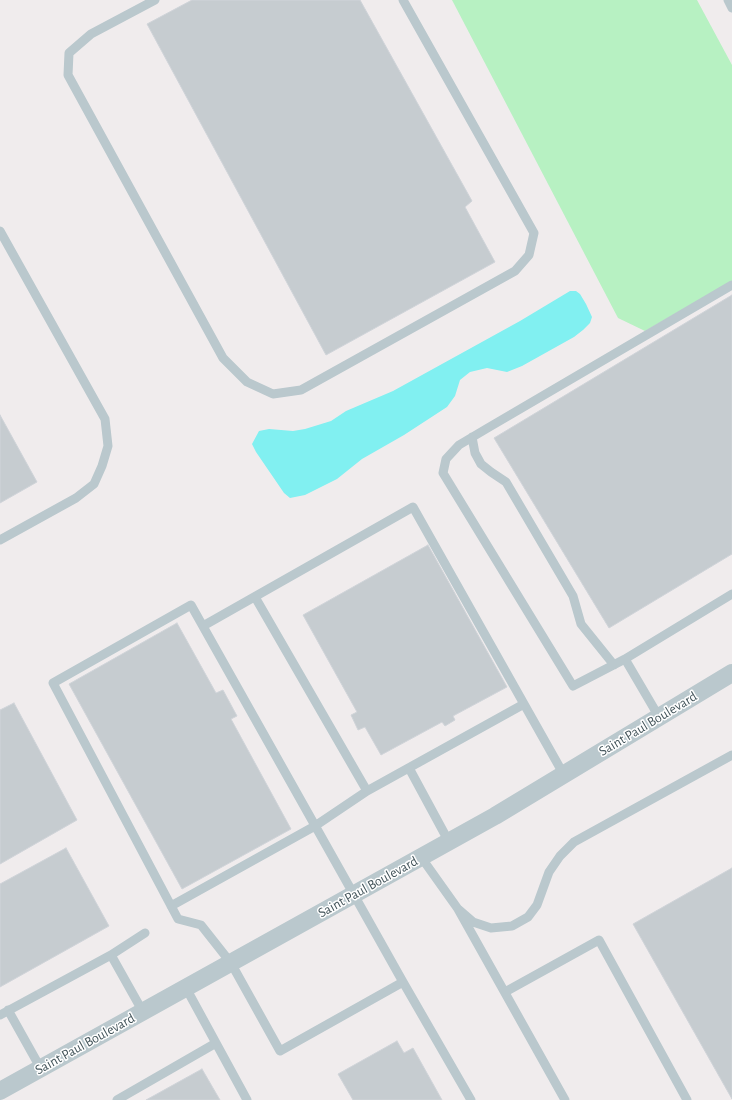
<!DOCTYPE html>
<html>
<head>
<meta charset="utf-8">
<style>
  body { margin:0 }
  canvas { display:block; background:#f0eced }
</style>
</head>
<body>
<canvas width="732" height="1100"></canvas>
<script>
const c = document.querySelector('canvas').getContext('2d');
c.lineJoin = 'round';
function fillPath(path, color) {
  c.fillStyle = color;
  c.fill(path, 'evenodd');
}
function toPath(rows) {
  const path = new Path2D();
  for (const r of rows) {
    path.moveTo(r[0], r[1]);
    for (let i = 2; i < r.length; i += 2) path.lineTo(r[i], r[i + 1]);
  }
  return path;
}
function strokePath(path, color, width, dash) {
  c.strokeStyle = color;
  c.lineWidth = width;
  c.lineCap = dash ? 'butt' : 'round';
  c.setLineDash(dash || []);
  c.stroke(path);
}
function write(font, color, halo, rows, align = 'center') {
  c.font = font + ' "Alegreya Sans",sans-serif';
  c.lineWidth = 3;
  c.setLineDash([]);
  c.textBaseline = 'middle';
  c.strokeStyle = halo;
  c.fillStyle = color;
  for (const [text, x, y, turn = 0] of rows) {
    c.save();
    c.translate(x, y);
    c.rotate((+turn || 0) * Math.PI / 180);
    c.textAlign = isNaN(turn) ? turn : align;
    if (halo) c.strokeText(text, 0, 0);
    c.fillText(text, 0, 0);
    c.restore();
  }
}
fillPath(toPath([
  [452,0,697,0,732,65,732,281,645,331,618,318]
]), '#b7f1c2');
fillPath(toPath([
  [570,291,576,291,580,294,586,304,592,317,590,323,583,330,574,337,522,366,507,372,487,368,470,372,460,380,455,396,447,407,404,435,362,459,337,479,305,495,290,498,284,493,256,452,252,444,259,431,269,429,293,431,305,429,331,421,346,411,393,391,520,321]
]), '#81f0f1');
const building = toPath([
  [192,0,360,0,472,201,465,207,495,262,326,355,147,24,192,0],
  [732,295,732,554,609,628,494,438,732,295],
  [0,415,37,482,0,503,0,415],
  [428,545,507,687,453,716,455,720,445,726,442,722,381,755,365,727,358,730,351,715,357,712,303,615,428,545],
  [177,623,216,693,223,690,237,716,231,719,291,829,182,889,69,684,177,623],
  [14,703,77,820,0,864,0,710,14,703],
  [66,848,109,926,0,987,0,884,66,848],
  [732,868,732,1099,633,924,732,868],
  [397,1041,404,1053,413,1048,442,1100,353,1100,338,1074,397,1041],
  [202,1069,220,1100,146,1100,202,1069]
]);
fillPath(building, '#c6ccd0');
strokePath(building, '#d0d4d9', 1);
strokePath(toPath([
  [155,0,91,34,69,53,68,75,223,358,247,382,273,394,301,390,515,271,529,255,534,233,403,0],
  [728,0,732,8],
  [0,231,105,419,108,446,102,466,94,484,76,498,0,540],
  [472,437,475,453,481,464,491,472,506,482,573,596,581,624,614,665],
  [255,597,367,791,524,704],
  [203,626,413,507,564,775],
  [625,659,573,686,443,473,446,459,459,445,486,429,732,285],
  [659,717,625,659,732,594],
  [409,768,449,842],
  [421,857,458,909,565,1100],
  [171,906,315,826,367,791],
  [458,909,473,922,491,928,512,926,528,917,537,905,549,872,560,856,574,842,732,755],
  [111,955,143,1012],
  [403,982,280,1051,231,963,201,925,178,919,53,683,191,605,403,982,471,1100],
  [186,988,247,1100],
  [505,992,599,940,687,1100],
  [8,1010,41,1069],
  [0,1015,111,955,145,933],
  [117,1100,216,1043]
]), '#bac8cd', 9);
strokePath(toPath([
  [0,1091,495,816,732,673]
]), '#bac8cd', 18);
write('14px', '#44555b', '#fff', [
  ["Saint Paul Boulevard",648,724,-31],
  ["Saint Paul Boulevard",368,887,-29],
  ["Saint Paul Boulevard",85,1044,-29]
]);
</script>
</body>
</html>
